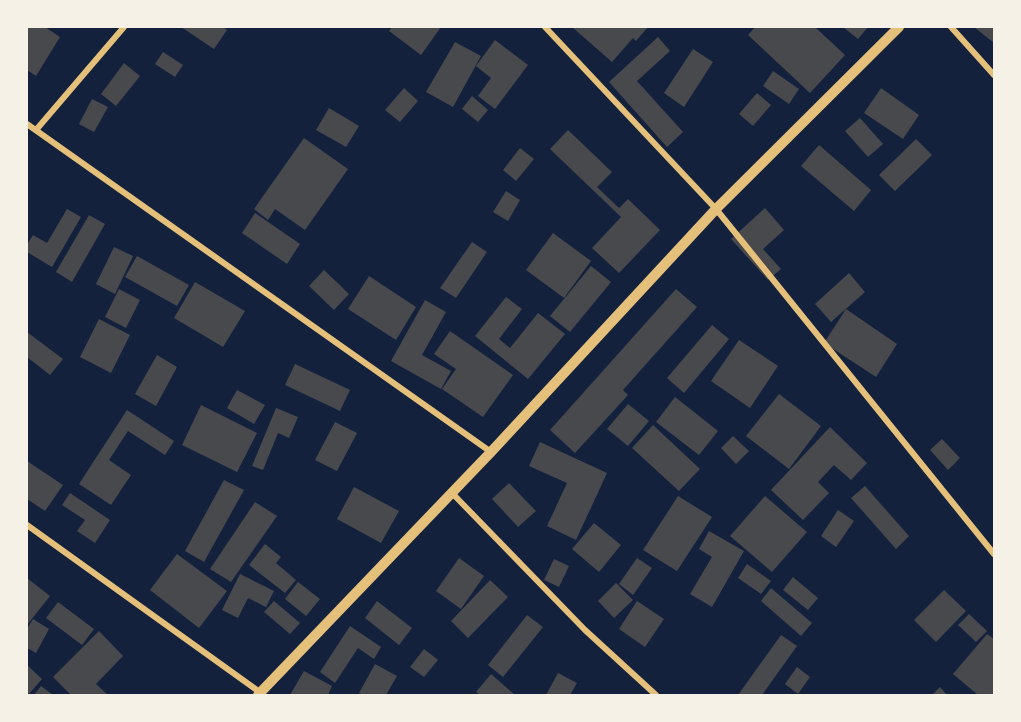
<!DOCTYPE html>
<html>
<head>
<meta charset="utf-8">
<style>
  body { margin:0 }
  #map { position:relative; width:1021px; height:722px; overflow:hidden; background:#14213d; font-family:"Archivo Narrow",sans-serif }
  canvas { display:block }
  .frame { position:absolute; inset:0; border:28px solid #f6f1e7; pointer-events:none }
</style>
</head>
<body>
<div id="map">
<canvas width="1021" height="722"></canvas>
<div class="frame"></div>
</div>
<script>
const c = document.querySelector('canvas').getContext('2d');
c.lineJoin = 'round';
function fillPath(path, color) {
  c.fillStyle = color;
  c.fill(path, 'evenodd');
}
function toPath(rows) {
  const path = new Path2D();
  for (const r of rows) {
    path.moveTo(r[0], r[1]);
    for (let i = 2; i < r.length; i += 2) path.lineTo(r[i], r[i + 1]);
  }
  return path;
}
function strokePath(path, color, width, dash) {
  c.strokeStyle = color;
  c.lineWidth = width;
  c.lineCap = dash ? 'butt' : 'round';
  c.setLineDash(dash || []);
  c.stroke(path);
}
fillPath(toPath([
  [27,27,45,27,60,37,36,76,27,70],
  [181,27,223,27,227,30,214,49],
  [392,27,441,27,421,55,389,31],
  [572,27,648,27,636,41,633,38,612,62],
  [755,27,815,27,845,55,810,93,748,35],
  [843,27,868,27,858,39],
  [974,27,994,27,994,43],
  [658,37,670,51,637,81,683,132,667,147,609,82],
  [495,40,528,65,495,109,478,96,491,78,476,66],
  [455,42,481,56,453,107,426,92],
  [693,49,713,62,684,107,664,93],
  [163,52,183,65,175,77,155,64],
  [124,63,140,76,116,106,101,94],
  [773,71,799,89,789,104,763,86],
  [404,88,418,101,400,122,385,110],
  [881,88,919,115,903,139,864,113],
  [757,93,771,105,753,126,739,114],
  [472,96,488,110,478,122,462,109],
  [92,99,108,107,94,132,79,124],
  [329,108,359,126,346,147,316,130],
  [860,118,883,144,868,157,845,131],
  [568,130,612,172,597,187,619,208,628,199,660,230,619,273,592,248,621,217,550,149],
  [304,138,348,169,305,230,275,209,268,220,254,209],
  [916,139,932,155,895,191,879,175],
  [819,145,871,190,854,211,801,166],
  [520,148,534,159,516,181,503,170],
  [506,191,520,200,508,221,493,212],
  [765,208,784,230,763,249,781,269,768,280,731,239],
  [67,209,81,217,52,267,27,252,27,245,33,235,47,243],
  [255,213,300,244,287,264,242,233],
  [89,215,105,224,72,282,56,272],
  [553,233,591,261,564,298,526,270],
  [472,242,487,252,456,298,440,288],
  [114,247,133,256,115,294,96,284],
  [137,256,189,285,177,306,125,277],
  [591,266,611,282,570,332,550,316],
  [324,270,349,294,334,310,309,286],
  [849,273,865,292,831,322,815,304],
  [369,276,416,307,396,340,348,309],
  [195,282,245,311,223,347,174,318],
  [119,289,140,300,126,328,105,317],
  [676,289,697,307,623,390,628,395,575,453,550,430],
  [506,297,522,309,499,339,510,348,538,313,565,334,528,379,475,336],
  [425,300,446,312,422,355,451,371,441,389,391,361],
  [846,309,897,344,876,377,824,343],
  [99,319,130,335,111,373,80,357],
  [712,325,729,339,684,393,667,378],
  [450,331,513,375,483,417,442,389,456,369,434,354],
  [27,332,63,359,50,375,27,357],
  [739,340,778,366,750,408,711,381],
  [157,355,177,367,156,406,135,394],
  [295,364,350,390,340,411,285,385],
  [237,390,265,405,254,424,227,408],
  [779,394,821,426,789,469,746,436],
  [675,397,718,431,699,455,656,422],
  [628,404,649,421,628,446,607,429],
  [201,405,257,433,237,472,182,445],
  [276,408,298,417,289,438,278,433,263,470,252,466],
  [127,410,174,441,165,455,128,431,109,460,131,475,111,505,79,484],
  [335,422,357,433,337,471,315,460],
  [653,425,700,469,679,491,632,448],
  [830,427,867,463,851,480,834,465,818,482,829,493,803,520,771,490],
  [733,436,749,451,736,464,721,448],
  [942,439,960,458,948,470,930,450],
  [540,442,607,473,576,540,547,526,567,483,529,466],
  [27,461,63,485,45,511,27,499],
  [224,480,244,490,204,562,185,551],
  [509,483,536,511,518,527,492,499],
  [865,486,909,536,896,549,851,498],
  [354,487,399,511,381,543,337,519],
  [70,493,110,520,95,543,77,531,85,520,62,505],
  [678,496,712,517,677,571,643,550],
  [765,496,807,532,772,572,730,536],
  [255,502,277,516,231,582,210,569],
  [838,510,854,521,836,547,821,536],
  [594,523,621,545,599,572,572,549],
  [709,531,744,551,712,607,690,594,712,557,699,549],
  [265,544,281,557,276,563,296,580,285,593,249,565],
  [177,554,227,591,199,628,150,590],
  [459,558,484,576,461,609,436,591],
  [637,558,652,568,633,595,619,584],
  [554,559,569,566,559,587,544,580],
  [747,564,771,581,761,594,738,578],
  [240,574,274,591,266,607,248,598,238,618,222,610],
  [793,577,818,598,808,610,783,590],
  [27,578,50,596,27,625],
  [490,580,508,597,468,638,451,621],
  [298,582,320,599,306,616,285,599],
  [616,583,633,600,614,618,598,601],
  [771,588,812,623,801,636,761,601],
  [944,590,966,611,936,642,914,620],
  [274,601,300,623,290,634,264,612],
  [377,601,412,628,399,645,365,618],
  [637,601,664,619,645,647,619,629],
  [58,602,94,629,82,645,46,618],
  [969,614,987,631,976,642,958,625],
  [527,615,543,627,503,677,488,665],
  [33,619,49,629,36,653,27,648,27,629],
  [350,626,381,647,374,659,358,648,335,683,320,672],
  [99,631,123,656,96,684,108,695,71,695,53,677],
  [987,634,994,639,994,695,978,695,953,674],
  [781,635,797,646,762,695,738,695],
  [424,649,438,660,424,677,410,667],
  [375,664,397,676,386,695,363,695,359,693],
  [27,665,42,679,29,694,27,692],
  [797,667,810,677,798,694,785,684],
  [304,671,332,686,328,695,290,695],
  [558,673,577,683,570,695,546,695],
  [491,674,515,695,480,695,476,692],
  [41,686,53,695,34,695],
  [940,687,947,695,932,695]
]), '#48494c');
strokePath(toPath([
  [545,27,716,209,994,554],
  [951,27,994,75],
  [27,124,491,452],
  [36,130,124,27],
  [452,493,585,630,656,695],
  [27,525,261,693]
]), '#e5c07b', 6);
strokePath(toPath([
  [258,695,491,452,716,209,899,27]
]), '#e5c07b', 10);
</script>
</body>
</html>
